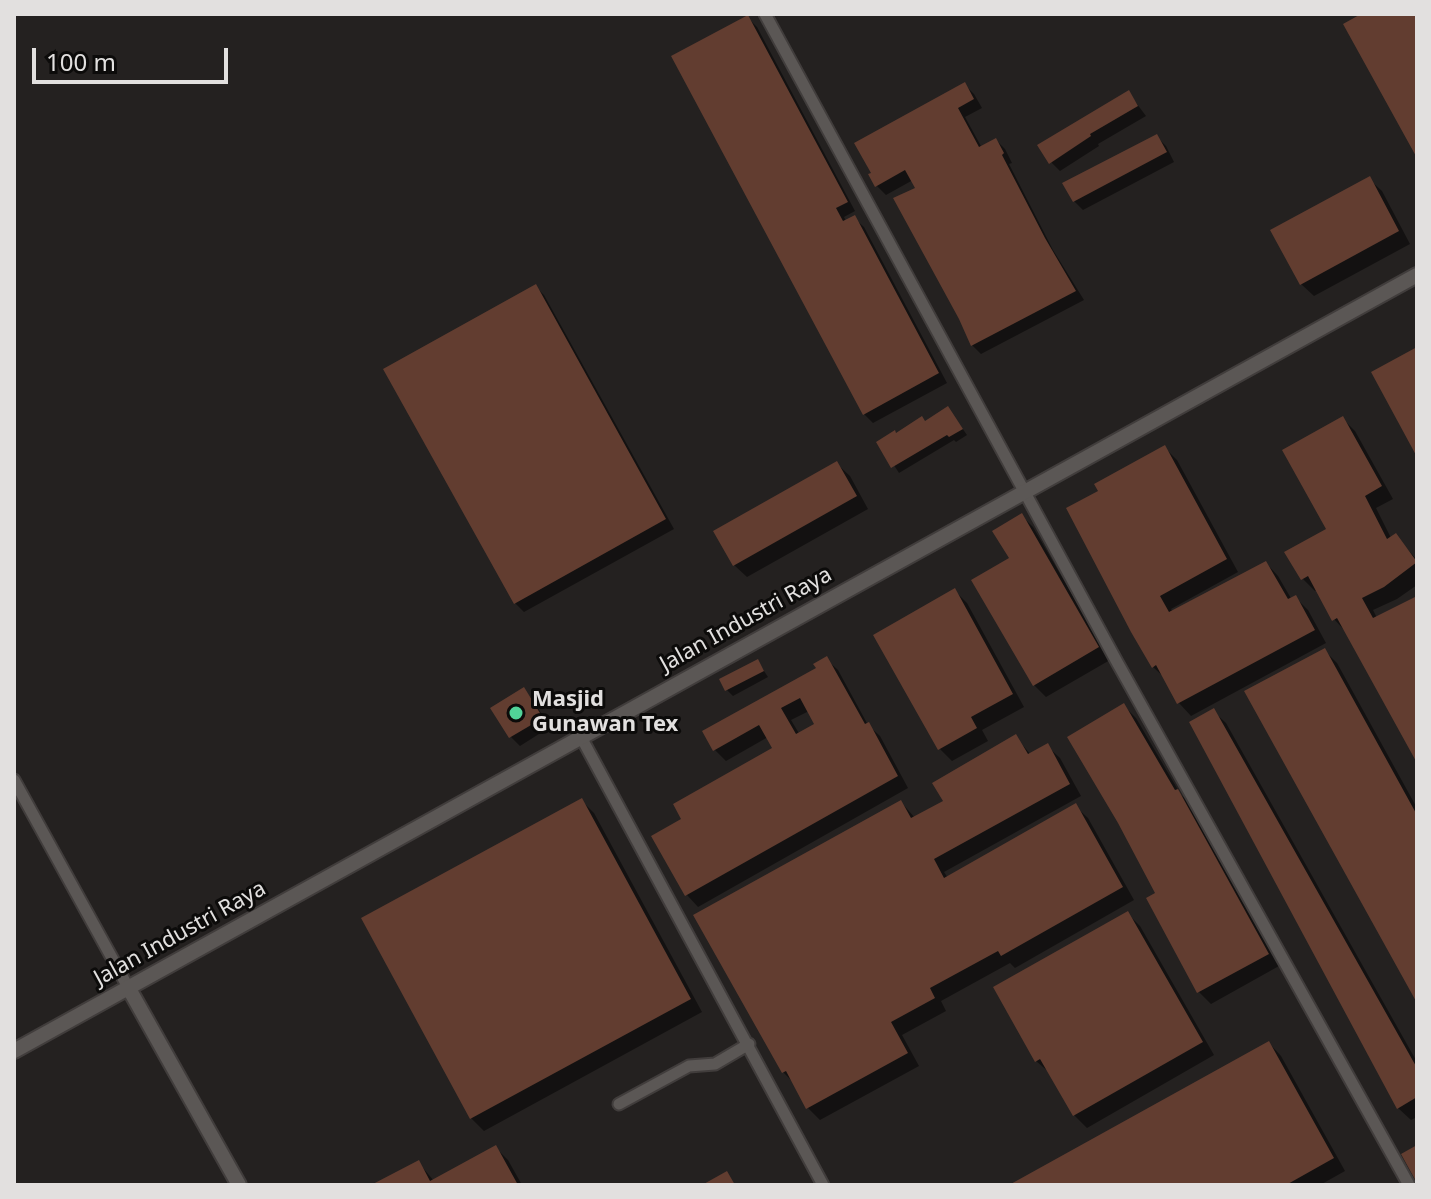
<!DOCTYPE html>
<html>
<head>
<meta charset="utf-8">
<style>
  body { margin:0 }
  #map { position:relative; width:1431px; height:1199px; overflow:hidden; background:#242120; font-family:"Noto Sans",sans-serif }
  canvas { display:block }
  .frame { position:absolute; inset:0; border:16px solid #e2e0df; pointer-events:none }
  .scale { position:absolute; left:32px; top:48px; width:196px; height:36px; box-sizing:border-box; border:4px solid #e2e0df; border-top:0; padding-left:10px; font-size:24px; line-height:28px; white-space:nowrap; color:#e2e0df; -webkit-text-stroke:6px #0c0b0a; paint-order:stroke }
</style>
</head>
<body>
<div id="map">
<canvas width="1431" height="1199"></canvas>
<div class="frame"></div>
<div class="scale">100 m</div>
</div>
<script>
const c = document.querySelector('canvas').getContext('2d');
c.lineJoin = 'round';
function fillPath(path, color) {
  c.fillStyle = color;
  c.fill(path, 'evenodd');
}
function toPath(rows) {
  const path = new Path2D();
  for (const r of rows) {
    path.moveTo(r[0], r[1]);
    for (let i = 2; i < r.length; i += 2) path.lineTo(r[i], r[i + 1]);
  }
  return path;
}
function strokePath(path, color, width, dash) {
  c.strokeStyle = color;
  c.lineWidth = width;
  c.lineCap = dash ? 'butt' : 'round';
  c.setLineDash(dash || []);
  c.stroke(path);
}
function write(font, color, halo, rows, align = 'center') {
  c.font = font + ' "Noto Sans",sans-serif';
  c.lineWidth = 6;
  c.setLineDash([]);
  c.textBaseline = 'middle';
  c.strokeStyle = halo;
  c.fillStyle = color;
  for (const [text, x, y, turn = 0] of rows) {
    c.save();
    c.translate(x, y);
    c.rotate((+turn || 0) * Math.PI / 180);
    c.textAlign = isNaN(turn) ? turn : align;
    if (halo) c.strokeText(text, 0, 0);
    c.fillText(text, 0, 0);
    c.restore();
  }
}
fillPath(toPath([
  [748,18,757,27,855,211,844,217,846,221,854,218,864,227,947,383,873,423,864,414],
  [965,85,974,94,982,108,965,117,982,148,996,140,1005,149,1012,163,1009,164,1053,250,1084,300,981,354,972,345,913,180,886,195,876,185],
  [1128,92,1146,116,1098,144,1099,146,1060,171,1051,162],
  [1157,137,1166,146,1174,162,1083,210,1074,201],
  [1369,179,1382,191,1410,244,1314,296,1301,284],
  [535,286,544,295,674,529,524,612,515,603],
  [948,408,967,435,956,442,954,440,899,473,879,442,925,423],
  [1343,419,1355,431,1393,499,1376,508,1391,538,1395,535,1417,560,1417,585,1397,599,1373,610,1377,618,1417,598,1417,759,1346,632,1334,619,1318,590,1315,591,1303,579,1287,552,1328,530],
  [1164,447,1177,460,1238,572,1171,609,1173,612,1266,563,1278,576,1292,600,1296,598,1308,610,1326,643,1191,716,1179,703,1166,679,1153,667,1100,492],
  [837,464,850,476,868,509,747,577,734,565],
  [1021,515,1033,527,1110,660,1046,697,1034,685,1012,559],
  [954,590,967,603,1024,707,982,730,988,741,952,761,940,749],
  [1324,650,1337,663,1417,808,1417,999],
  [826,659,838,670,868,725,880,736,908,788,698,907,687,895,654,837,684,820,775,749,768,737,726,761,715,750,704,732,818,669],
  [809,711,816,725,800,735,791,720],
  [758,662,768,677,733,696,727,690],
  [523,690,532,699,550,727,520,746,511,737,493,709],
  [1124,706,1136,718,1181,795,1190,803,1279,966,1211,1004,1199,992,1157,894],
  [1213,711,1226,723,1417,1062,1417,1117,1411,1120,1398,1108],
  [1015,736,1031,755,1047,746,1060,758,1081,796,944,872,948,878,1075,806,1088,818,1134,900,1015,968,1010,963,941,1001,946,1011,902,1035,919,1066,820,1120,808,1108,794,1083,783,1072,901,802,915,818,945,802],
  [581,800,594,813,702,1012,484,1131,471,1118],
  [1128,914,1140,926,1214,1055,1087,1128,1074,1115,1050,1073,1036,1061],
  [1269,1043,1281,1056,1345,1171,1320,1185,1012,1185],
  [496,1148,508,1160,522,1185,375,1185,418,1162,434,1181]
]), '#0007');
fillPath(toPath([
  [1361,14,1417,14,1417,158,1343,24],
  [748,15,848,202,836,208,843,221,855,215,939,373,863,415,671,56],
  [965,82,974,99,958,108,979,147,996,138,1004,153,1002,155,1045,238,1076,291,971,346,959,319,893,198,915,188,905,170,875,187,868,174,871,173,854,143],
  [1129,90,1138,106,1090,134,1091,136,1049,164,1037,145],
  [1157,134,1167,152,1073,202,1062,183],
  [1370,176,1399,231,1300,285,1270,230],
  [536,284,666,519,514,604,383,369],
  [1417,347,1417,457,1371,372],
  [948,406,963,429,949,437,947,435,891,468,876,442,895,430,896,433,922,416,925,421],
  [1343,416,1382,486,1365,496,1387,539,1396,533,1417,562,1384,587,1362,598,1373,618,1417,596,1417,763,1337,618,1332,621,1308,576,1301,580,1284,552,1326,529,1282,450],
  [1165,445,1227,559,1160,596,1169,612,1266,561,1288,599,1296,595,1315,630,1177,704,1156,665,1152,668,1131,632,1066,508,1098,491,1094,484],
  [837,461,857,496,733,566,713,531],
  [1022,513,1099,647,1033,686,971,580,1009,558,992,531],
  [955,588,1013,694,971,717,977,728,938,750,873,635],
  [1325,648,1417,815,1417,1003,1244,691],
  [827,656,865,724,869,722,898,776,685,896,651,836,681,819,673,804,772,748,759,725,713,751,702,731,816,668,813,664],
  [800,698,814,724,796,734,781,708],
  [758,659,764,671,725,691,719,679],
  [524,687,543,718,509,738,490,708],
  [1124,703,1175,790,1178,789,1269,954,1197,993,1146,898,1155,893,1118,823,1067,737],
  [1214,708,1417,1068,1417,1097,1397,1109,1189,722],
  [1016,734,1028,754,1048,743,1070,784,934,859,944,878,1076,803,1123,887,1001,956,998,951,930,988,935,998,891,1022,908,1053,806,1109,786,1071,782,1073,693,915,901,800,911,818,943,801,932,783],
  [582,798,691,999,470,1119,361,918],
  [1128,911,1203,1042,1073,1116,1040,1059,1035,1062,993,987],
  [1269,1041,1334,1158,1286,1185,1009,1185],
  [496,1145,518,1185,371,1185,419,1160,430,1181],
  [1417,1145,1417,1183,1401,1154],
  [727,1171,735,1185,702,1185]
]), '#623d30');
const minor = toPath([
  [765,14,1117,662,1409,1185],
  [581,737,823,1185],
  [14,780,128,987],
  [619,1104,689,1066,715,1064,749,1044]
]);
const tertiary = toPath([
  [128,987,239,1185],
  [14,1051,1417,275]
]);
strokePath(minor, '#413d3c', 15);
strokePath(tertiary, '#413d3c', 18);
strokePath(minor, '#5b5755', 11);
strokePath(tertiary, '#5b5755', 14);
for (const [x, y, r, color] of [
  [516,713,8,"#51d398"]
]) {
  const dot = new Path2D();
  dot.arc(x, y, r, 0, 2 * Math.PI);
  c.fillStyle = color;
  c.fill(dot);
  strokePath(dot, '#0c0b0a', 3);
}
write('22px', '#e2e0df', '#0c0b0a', [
  ["Jalan Industri Raya",746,620,-29],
  ["Jalan Industri Raya",180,934,-29]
]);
write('bold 22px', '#e2e0df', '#0c0b0a', [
  ["Masjid",532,700],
  ["Gunawan Tex",532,725]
], 'left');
</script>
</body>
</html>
